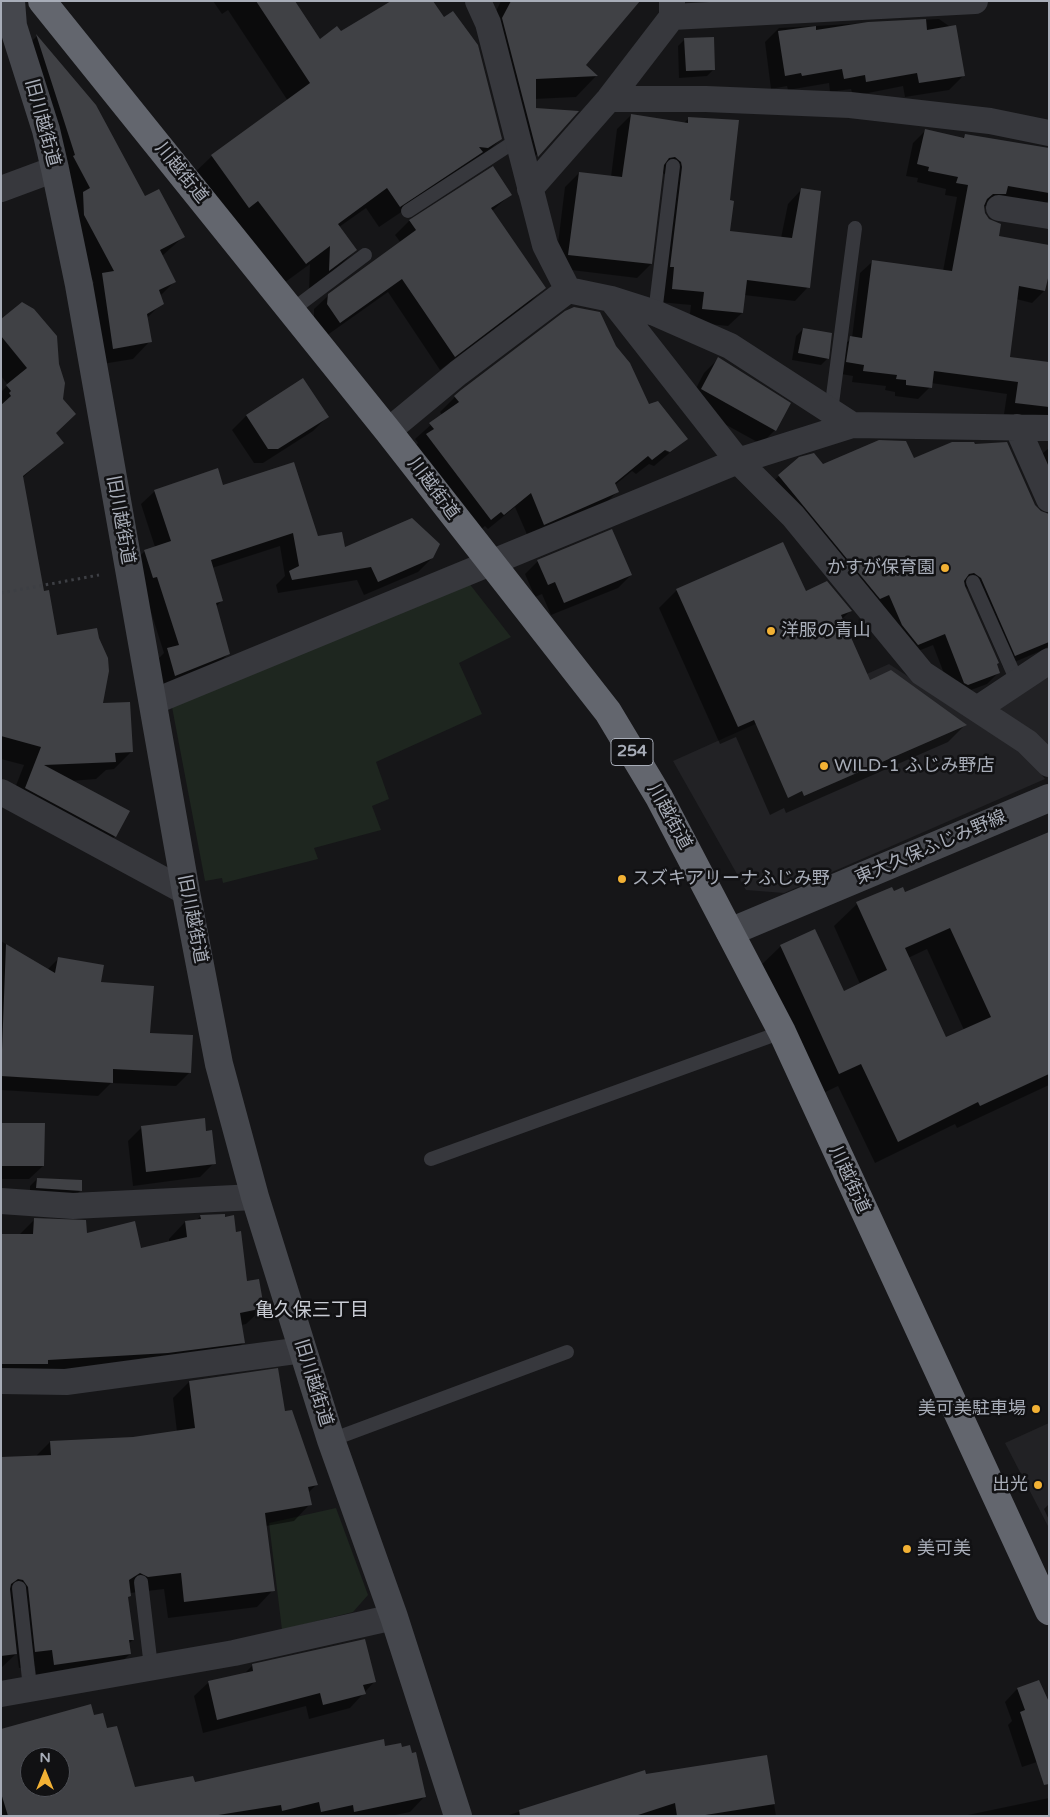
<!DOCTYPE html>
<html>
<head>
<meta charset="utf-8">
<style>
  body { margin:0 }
  #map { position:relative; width:1050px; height:1817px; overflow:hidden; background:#161618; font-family:"Varela Round",sans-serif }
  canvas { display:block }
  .frame { position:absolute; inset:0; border:2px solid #a8adb8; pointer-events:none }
  .north { position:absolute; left:20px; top:1747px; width:50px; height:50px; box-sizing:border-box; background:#111113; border:1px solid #4d4f55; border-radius:50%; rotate:0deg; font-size:14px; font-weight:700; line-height:20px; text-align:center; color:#a8adb8 }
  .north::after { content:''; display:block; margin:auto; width:18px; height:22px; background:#f2b134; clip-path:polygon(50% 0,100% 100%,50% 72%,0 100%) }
</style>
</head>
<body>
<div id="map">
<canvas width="1050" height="1817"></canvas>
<div class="frame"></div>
<div class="north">N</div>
</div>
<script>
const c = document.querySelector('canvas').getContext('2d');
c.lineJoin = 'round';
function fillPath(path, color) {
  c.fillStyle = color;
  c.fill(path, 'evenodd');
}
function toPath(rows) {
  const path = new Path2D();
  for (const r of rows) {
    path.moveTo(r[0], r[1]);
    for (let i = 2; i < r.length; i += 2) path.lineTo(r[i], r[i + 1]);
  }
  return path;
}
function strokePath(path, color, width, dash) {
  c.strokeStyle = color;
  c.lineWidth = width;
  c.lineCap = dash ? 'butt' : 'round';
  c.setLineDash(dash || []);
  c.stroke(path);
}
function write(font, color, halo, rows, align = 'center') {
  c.font = font + ' "Varela Round","Noto Sans JP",sans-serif';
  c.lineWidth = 5;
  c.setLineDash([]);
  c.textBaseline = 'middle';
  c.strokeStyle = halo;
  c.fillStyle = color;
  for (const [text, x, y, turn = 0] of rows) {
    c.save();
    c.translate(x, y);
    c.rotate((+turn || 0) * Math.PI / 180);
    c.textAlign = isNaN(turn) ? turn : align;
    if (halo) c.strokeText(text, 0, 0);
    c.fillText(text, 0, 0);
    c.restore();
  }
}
fillPath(toPath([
  [889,664,1022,751,1045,779,784,893,746,890,673,761],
  [1049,671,1049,752,998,707],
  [1049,1423,1049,1528,1005,1443]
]), '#222225');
fillPath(toPath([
  [468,582,511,637,459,663,482,714,376,762,389,799,372,806,381,830,314,848,318,859,223,883,222,878,205,881,172,707],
  [336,1508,368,1595,353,1612,282,1630,269,1523]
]), '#1e261f');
fillPath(toPath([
  [213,1,293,1,319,41,341,33,501,139,480,159,379,227,366,208,339,227,356,250,335,270,309,290,310,264,284,283,237,221,228,227,191,176,212,156,288,101,228,10,222,14],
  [501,1,639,1,585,65,596,76,576,97,534,99,534,109,576,112,517,176,482,40],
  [939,19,956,31,963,76,949,90,905,97,903,86,853,96,851,89,830,92,829,83,788,90,787,86,771,89,765,42,779,28],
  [37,36,144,198,183,237,162,256,174,282,160,296,162,303,146,319,150,341,133,359,96,365,85,292,94,283,67,233,21,52],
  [685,39,714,69,707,76,679,78,678,46],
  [631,115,684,123,689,118,729,201,729,232,781,238,788,204,801,190,808,287,795,301,744,295,742,313,728,326,689,322,691,305,659,302,667,176,662,172,651,264,637,278,555,268,565,187,579,173,611,177,617,129],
  [925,131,962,139,965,135,1049,150,1049,200,1043,206,983,206,984,213,997,237,1044,291,1032,303,1016,299,1009,358,1049,363,1049,420,1004,414,1007,394,931,383,930,387,918,399,895,396,895,392,885,390,886,386,852,382,853,376,835,373,838,350,852,338,860,273,872,262,943,271,957,197,945,195,946,189,917,182,918,178,906,176,913,143],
  [492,168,510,195,492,211,544,288,530,302,440,370,388,292,326,336,314,319,314,309,329,295,401,243,395,235,409,221],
  [22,303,55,433,62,443,21,479,43,592,56,636,132,751,114,769,106,770,96,779,70,781,115,836,97,854,8,806,24,765,1,759,1,392,8,385,1,376,1,320],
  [803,329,828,358,821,365,792,360,796,336],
  [615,346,649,406,686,439,654,466,649,464,636,474,632,471,615,485,618,491,602,507,529,539,515,507,488,529,485,526,475,534,412,450,418,443,415,439,442,415,440,412,455,397],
  [659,448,670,450,670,453],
  [718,359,775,430,761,444,688,404,704,373],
  [303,379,327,417,313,431,263,463,254,463,232,430,246,416],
  [1049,448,1049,503,1032,462],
  [913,459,1034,506,1040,512,1049,515,1049,645,1045,649,1003,667,969,590,963,584,999,672,987,684,955,696,952,694,933,645,906,656,767,487,779,476,823,465],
  [222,486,317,538,344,549,432,558,418,572,364,595,357,580,278,593,276,585,285,576,280,546,212,568,222,600,216,607,228,654,214,668,161,688,154,663,164,653,144,590,131,564,145,551,155,547,141,504,155,491],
  [538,561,631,575,618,588,551,615,542,594,535,597,525,574],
  [677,590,805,593,850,611,842,619,869,681,965,725,948,742,786,813,784,808,770,815,736,737,720,744,659,608],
  [1049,834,1049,1085,957,1128,955,1124,875,1163,838,1086,817,1096,758,968,781,946,843,993,860,984,834,926,857,904,893,893,905,894],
  [927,949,964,1030,945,1039,908,958],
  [1,941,47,970,58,959,100,983,190,1072,176,1086,111,1083,98,1096,1,1090],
  [1,1124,43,1166,29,1179,1,1179],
  [142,1127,214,1163,200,1177,133,1186,128,1141],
  [37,1179,81,1190,74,1197,30,1195,30,1186],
  [201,1216,233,1217,246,1282,263,1308,246,1324,241,1325,244,1342,227,1359,1,1380,1,1235,19,1235,34,1220,140,1250,169,1243,169,1239,185,1222,195,1221],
  [189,1382,284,1413,316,1485,308,1493,310,1504,294,1521,266,1526,273,1590,257,1607,168,1618,164,1589,130,1593,127,1598,133,1640,128,1644,130,1654,113,1670,37,1681,35,1666,19,1668,17,1653,1,1668,1,1458,36,1456,50,1442,133,1439,177,1432,173,1398],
  [1049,1504,1049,1520,1044,1509],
  [252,1666,375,1681,350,1708,309,1719,306,1706,203,1733,194,1696,209,1682,244,1674],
  [1039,1682,1049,1758,1022,1767,1008,1725,1012,1721,1005,1702,1017,1689],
  [94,1717,106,1730,134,1789,194,1783,384,1748,425,1796,410,1812,390,1816,1,1816,1,1731],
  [30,1757,60,1757,60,1787,30,1787],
  [766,1756,776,1816,506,1816,644,1771,645,1775],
  [1049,1798,1049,1816,963,1816]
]), '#0007');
fillPath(toPath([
  [256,1,295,1,320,39,337,26,341,31,391,1,433,1,444,17,453,11,478,45,502,139,488,148,479,147,483,152,400,207,387,188,338,224,357,250,329,271,330,246,306,264,258,201,249,208,211,155,310,83],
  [511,1,640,1,586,65,598,76,536,79,536,108,579,111,538,157,502,18],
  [926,19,927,30,956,25,965,76,919,83,917,73,866,82,865,75,844,79,842,69,802,76,801,73,785,76,778,31,816,26,816,30,868,22],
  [36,34,96,105,145,196,159,189,185,237,160,250,176,282,159,290,164,304,147,314,152,342,113,349,102,273,114,271,84,215,83,192,90,188,73,156,75,155],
  [714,37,715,70,686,71,684,38],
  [631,114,688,123,688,117,739,120,730,200,734,201,730,231,792,238,801,188,821,191,810,288,747,280,743,313,702,309,704,292,672,289,674,267,670,267,682,167,681,162,675,157,669,158,664,165,652,264,568,255,579,172,622,177],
  [925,129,964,138,965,134,1049,148,1049,193,1008,186,1006,194,993,194,987,199,984,206,985,213,989,219,1001,224,999,236,1049,245,1049,274,1045,291,1019,286,1010,357,1049,362,1049,407,1015,403,1018,382,934,371,932,388,906,385,906,380,896,379,897,375,863,371,864,365,846,362,850,336,862,338,872,260,952,271,968,185,956,183,958,177,928,171,929,167,917,164],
  [493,166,512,195,491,208,546,288,455,357,402,279,340,323,327,304,328,294,416,230,409,220],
  [22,302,34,309,57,336,59,364,65,383,63,399,76,414,56,433,64,443,23,476,44,591,49,590,57,635,97,628,99,638,108,658,109,671,103,703,130,702,133,752,115,753,116,762,44,765,130,811,116,837,25,788,41,747,1,736,1,405,11,396,9,393,11,391,6,385,27,368,1,336,1,319],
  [574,307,600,312,616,346,630,363,649,404,658,401,688,439,670,452,665,450,652,460,648,456,615,483,619,492,544,525,531,493,504,515,501,512,491,520,426,434,434,429,429,423,459,402,454,396,461,390,565,311],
  [803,328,832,333,829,359,798,353],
  [718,357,791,403,776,431,701,389],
  [303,378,329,417,278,449,268,449,246,415],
  [879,440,906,441,914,458,952,442,974,442,975,444,1007,442,1035,505,1041,511,1049,514,1049,642,1015,656,981,578,974,573,969,574,964,581,965,586,999,663,997,664,1000,673,968,685,964,683,945,634,918,645,902,625,889,595,880,599,778,475,799,457,814,453,823,464],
  [294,462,318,536,342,532,345,547,412,518,440,544,433,558,378,582,371,567,292,580,289,571,299,566,293,533,211,560,223,601,216,603,230,654,175,676,167,648,179,645,157,577,153,578,144,550,171,541,154,490,218,468,223,485],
  [612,529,632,575,564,603,555,582,548,585,537,560],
  [783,542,806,591,827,581,852,611,841,615,870,680,891,670,967,725,804,796,802,791,788,798,754,720,738,727,676,589],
  [1049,832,1049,1074,980,1106,978,1102,898,1142,861,1064,839,1074,780,945,815,929,844,991,887,970,856,902,892,887,894,891,903,887,905,892],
  [950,928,991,1017,946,1037,905,948],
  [6,944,55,973,58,957,104,965,101,982,154,986,150,1033,193,1035,191,1073,113,1069,113,1083,1,1076],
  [205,1118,206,1131,212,1130,216,1164,146,1172,141,1126],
  [1,1123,45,1123,44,1166,1,1166],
  [37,1178,82,1180,82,1191,36,1188],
  [225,1214,225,1217,234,1215,236,1232,241,1231,247,1281,259,1279,264,1308,240,1313,245,1343,168,1353,48,1360,48,1364,1,1364,1,1234,33,1234,34,1218,86,1220,87,1233,135,1221,141,1248,187,1237,185,1221,201,1219,200,1215],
  [278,1368,285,1411,292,1410,318,1485,308,1487,312,1505,265,1513,275,1591,184,1602,181,1573,148,1577,140,1573,129,1580,131,1596,128,1597,134,1640,129,1640,131,1654,54,1665,52,1650,35,1652,28,1587,23,1580,18,1579,11,1584,10,1589,17,1654,1,1656,1,1457,51,1455,50,1441,133,1437,195,1428,189,1381],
  [365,1639,376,1682,363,1685,366,1694,323,1705,320,1693,217,1720,208,1681,253,1671,252,1664],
  [1039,1680,1049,1702,1049,1784,1044,1785,1020,1712,1025,1710,1017,1688],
  [91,1704,94,1715,103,1713,107,1728,117,1726,135,1787,193,1776,195,1782,384,1739,385,1746,401,1743,402,1747,410,1745,412,1753,416,1752,426,1797,354,1812,353,1805,321,1812,319,1802,282,1811,281,1805,212,1816,8,1816,1,1793,1,1729],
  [30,1757,60,1757,60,1787,30,1787],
  [767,1755,775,1804,699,1816,677,1816,675,1803,635,1816,520,1816,519,1810,645,1770,646,1774]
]), '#404145');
strokePath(toPath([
  [1,593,99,575]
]), '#3d3f44', 3, [2.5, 4]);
strokePath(toPath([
  [408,211,517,140],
  [292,310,365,255],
  [655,313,673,166],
  [831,411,855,228],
  [973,582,1017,681],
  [431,1159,782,1032],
  [331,1440,567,1352],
  [141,1582,151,1667],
  [19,1588,30,1688]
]), '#37383d', 14);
strokePath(toPath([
  [478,1,488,23,545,245,568,290],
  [672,17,975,1],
  [609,99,706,99,850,105,990,121,1049,133],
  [1,189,55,169],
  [530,189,609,99,672,17,672,1],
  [999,208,1049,216],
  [611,299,738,461,793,516,922,673,1027,742,1049,764],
  [1017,427,1049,499],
  [388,431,458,373,568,290,611,299,655,313,730,346,852,425],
  [153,702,738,461,852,425,1049,428],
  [977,709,1049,661],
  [1,792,186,892],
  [1,1201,73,1206,255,1197],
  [1,1381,66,1382,303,1350],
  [1,1694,234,1653,394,1617]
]), '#37383d', 26);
strokePath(toPath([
  [11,1,13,26,46,130,55,169,79,285,186,892,219,1064,255,1197,331,1440,394,1617,458,1816],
  [730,932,1049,798]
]), '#45474d', 28);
strokePath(toPath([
  [42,1,388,431,608,712,659,797,782,1032,1049,1611]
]), '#63666e', 28);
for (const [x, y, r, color] of [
  [945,568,5,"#f2b134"],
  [771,631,5,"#f2b134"],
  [824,766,5,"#f2b134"],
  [622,879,5,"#f2b134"],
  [1036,1409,5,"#f2b134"],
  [1038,1485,5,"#f2b134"],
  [907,1549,5,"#f2b134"]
]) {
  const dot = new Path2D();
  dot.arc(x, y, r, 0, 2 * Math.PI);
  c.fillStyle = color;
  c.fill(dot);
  strokePath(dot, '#111113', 2);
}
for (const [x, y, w] of [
  [632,752,42]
]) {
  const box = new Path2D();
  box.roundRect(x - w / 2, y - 13.5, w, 27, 4);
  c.fillStyle = '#111113';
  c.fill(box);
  strokePath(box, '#a8adb8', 1);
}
write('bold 16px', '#a8adb8', null, [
  ["254",632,752]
]);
write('18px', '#a8adb8', '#111113', [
  ["旧川越街道",42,123,75],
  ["川越街道",181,173,51],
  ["川越街道",433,489,53],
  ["旧川越街道",120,520,80],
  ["川越街道",669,817,61],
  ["東大久保ふじみ野線",931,848,-23],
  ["旧川越街道",192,919,79],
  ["川越街道",849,1180,65],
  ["旧川越街道",313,1383,73]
]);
write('18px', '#a8adb8', '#111113', [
  ["かすが保育園",935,568,"right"],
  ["洋服の青山",781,631],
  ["WILD-1 ふじみ野店",834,766],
  ["スズキアリーナふじみ野",632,879],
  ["美可美駐車場",1026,1409,"right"],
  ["出光",1028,1485,"right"],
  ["美可美",917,1549]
], 'left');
write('19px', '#c9ccd4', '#111113', [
  ["亀久保三丁目",312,1311]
]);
</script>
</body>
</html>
